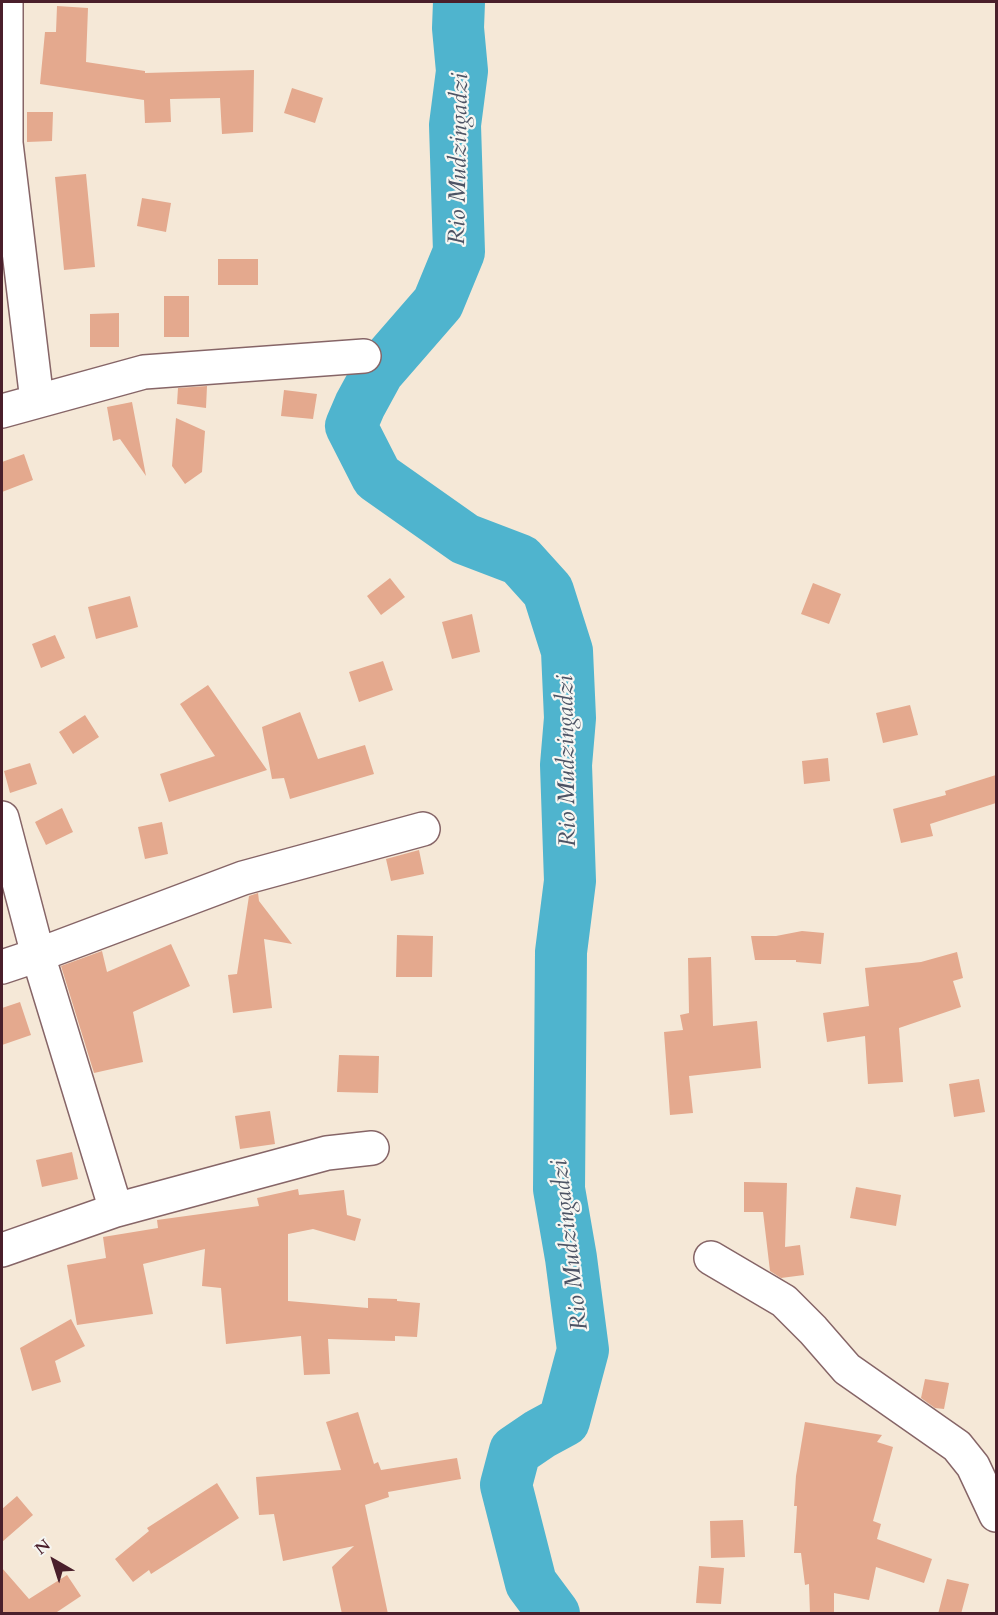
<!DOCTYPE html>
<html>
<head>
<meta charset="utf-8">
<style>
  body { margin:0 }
  #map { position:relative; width:998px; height:1615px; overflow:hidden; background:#f5e8d7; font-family:Cardo,serif }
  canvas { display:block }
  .frame { position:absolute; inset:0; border:3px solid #4a1f2b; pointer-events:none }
  .north { position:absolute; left:24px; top:1531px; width:60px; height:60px; -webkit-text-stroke:4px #f6f6f2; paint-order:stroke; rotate:321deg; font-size:16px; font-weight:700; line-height:24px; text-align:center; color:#4a1f2b }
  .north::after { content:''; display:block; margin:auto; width:21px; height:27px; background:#4a1f2b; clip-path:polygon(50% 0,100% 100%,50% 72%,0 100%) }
</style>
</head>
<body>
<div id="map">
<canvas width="998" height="1615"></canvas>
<div class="frame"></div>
<div class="north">N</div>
</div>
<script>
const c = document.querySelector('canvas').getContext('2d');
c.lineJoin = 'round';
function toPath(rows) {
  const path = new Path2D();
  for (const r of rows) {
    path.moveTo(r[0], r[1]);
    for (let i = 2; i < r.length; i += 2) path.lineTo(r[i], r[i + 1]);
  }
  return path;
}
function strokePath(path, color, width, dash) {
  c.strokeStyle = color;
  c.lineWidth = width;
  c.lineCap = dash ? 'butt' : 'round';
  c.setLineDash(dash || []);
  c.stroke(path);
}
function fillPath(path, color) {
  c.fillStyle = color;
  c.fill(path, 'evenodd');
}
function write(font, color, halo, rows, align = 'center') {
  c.font = font + ' Cardo,serif';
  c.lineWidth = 4.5;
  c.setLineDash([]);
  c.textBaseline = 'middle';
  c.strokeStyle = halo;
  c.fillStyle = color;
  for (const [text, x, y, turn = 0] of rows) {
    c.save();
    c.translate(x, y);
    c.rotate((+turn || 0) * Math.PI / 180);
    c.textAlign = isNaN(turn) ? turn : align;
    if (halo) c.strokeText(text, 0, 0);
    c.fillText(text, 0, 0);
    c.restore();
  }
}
strokePath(toPath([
  [459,2,458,28,462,71,455,125,459,252,438,303,378,372,360,405,351,426,377,477,465,539,520,560,548,591,567,651,570,718,566,765,570,881,561,952,559,1189,571,1258,583,1350,564,1421,540,1434,515,1451,506,1485,531,1583,554,1614]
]), '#4fb4ce', 52);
fillPath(toPath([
  [57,6,88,8,86,62,145,71,145,73,254,70,253,132,222,134,220,98,170,99,171,122,145,123,144,100,40,84,45,32,56,32],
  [292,88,323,98,315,123,284,113],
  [27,112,53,112,52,141,27,142],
  [86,174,95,267,64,270,55,177],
  [142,198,171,203,166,232,137,226],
  [218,259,258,259,258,285,218,285],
  [164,296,189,296,189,337,164,337],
  [119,313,119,347,90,347,90,314],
  [207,386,206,408,177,404,178,388],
  [284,390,317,394,313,419,281,416],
  [132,402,146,476,120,439,113,441,107,407],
  [176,418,205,431,202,472,185,484,172,466],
  [24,454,33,480,2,492,2,462],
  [390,578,405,597,381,615,367,596],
  [813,583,841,594,829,624,801,614],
  [130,596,138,627,96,639,88,607],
  [472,614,480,652,452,659,442,622],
  [55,635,65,658,41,668,32,644],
  [383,661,393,690,359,702,349,672],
  [208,685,267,770,169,802,160,774,215,756,180,704],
  [910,705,918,735,883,743,876,713],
  [300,712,318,759,365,745,374,774,290,799,284,778,272,779,262,727],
  [85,715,99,737,73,754,59,732],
  [828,758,830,781,804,784,802,761],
  [30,763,37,784,10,793,4,771],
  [996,775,996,803,930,824,933,836,901,843,893,809,946,795,945,791],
  [62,808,73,832,46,845,35,822],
  [162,822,168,854,145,859,138,827],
  [419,850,424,874,391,881,386,859],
  [258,893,259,901,292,944,264,939,272,1008,233,1013,228,975,237,974,249,896],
  [802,931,824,933,821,964,796,962,796,960,755,960,751,936,776,936],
  [397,935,433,936,432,977,396,977],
  [171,944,190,986,133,1012,143,1062,94,1073,61,966,102,951,107,972],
  [957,952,963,978,953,981,961,1007,899,1028,903,1082,868,1084,865,1036,827,1042,823,1013,869,1006,865,968,921,962],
  [711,957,713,1026,757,1021,761,1068,689,1076,693,1113,670,1115,664,1032,683,1030,680,1015,689,1013,688,958],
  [20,1002,31,1035,2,1045,2,1008],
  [339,1055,379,1056,378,1093,337,1092],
  [979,1079,985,1112,954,1117,949,1084],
  [270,1111,275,1144,240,1149,235,1116],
  [72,1152,78,1179,42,1187,36,1160],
  [744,1182,787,1183,785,1247,800,1245,804,1275,781,1278,770,1271,763,1212,744,1212],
  [856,1187,901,1195,896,1226,850,1218],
  [298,1189,299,1195,344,1190,347,1215,361,1219,355,1241,313,1229,288,1234,288,1301,368,1308,368,1298,397,1299,397,1301,420,1303,417,1337,395,1336,395,1341,328,1339,330,1374,304,1375,301,1336,226,1344,221,1288,202,1286,205,1249,143,1264,153,1314,77,1325,67,1265,106,1258,103,1237,158,1228,157,1220,259,1206,257,1198],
  [71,1319,85,1346,55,1361,61,1382,32,1391,20,1348],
  [925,1379,949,1383,944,1409,935,1408,921,1398],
  [358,1412,374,1464,378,1462,381,1470,457,1458,461,1479,388,1492,389,1497,365,1505,388,1614,342,1614,332,1567,354,1546,283,1561,274,1514,259,1515,256,1477,341,1470,326,1422],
  [805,1422,882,1435,877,1442,893,1447,873,1521,881,1524,877,1539,932,1559,924,1583,876,1567,869,1600,834,1593,834,1614,810,1614,809,1584,805,1585,801,1553,794,1553,797,1506,794,1506,796,1476],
  [217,1483,239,1518,151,1574,149,1570,133,1582,115,1559,149,1531,147,1528],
  [17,1496,33,1515,2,1542,2,1509],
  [743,1520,745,1557,711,1558,710,1521],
  [699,1566,724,1568,721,1604,696,1603],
  [2,1568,29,1599,67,1575,81,1596,54,1614,2,1614],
  [947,1579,969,1584,961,1614,938,1614]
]), '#e4a98e');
const minor = toPath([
  [6,2,6,143,37,401],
  [2,411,144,372,364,356],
  [2,818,38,955,116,1210],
  [2,967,38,955,243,878,423,829],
  [2,1250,116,1210,327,1153,372,1148],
  [711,1258,784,1301,813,1330,847,1369,957,1446,973,1466,996,1515]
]);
strokePath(minor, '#866567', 36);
strokePath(minor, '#fff', 33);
write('italic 24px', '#4c5364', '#f6f6f2', [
  ["Rio Mudzingadzi",460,159,-89],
  ["Rio Mudzingadzi",568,761,-91],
  ["Rio Mudzingadzi",571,1245,-97]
]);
</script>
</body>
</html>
